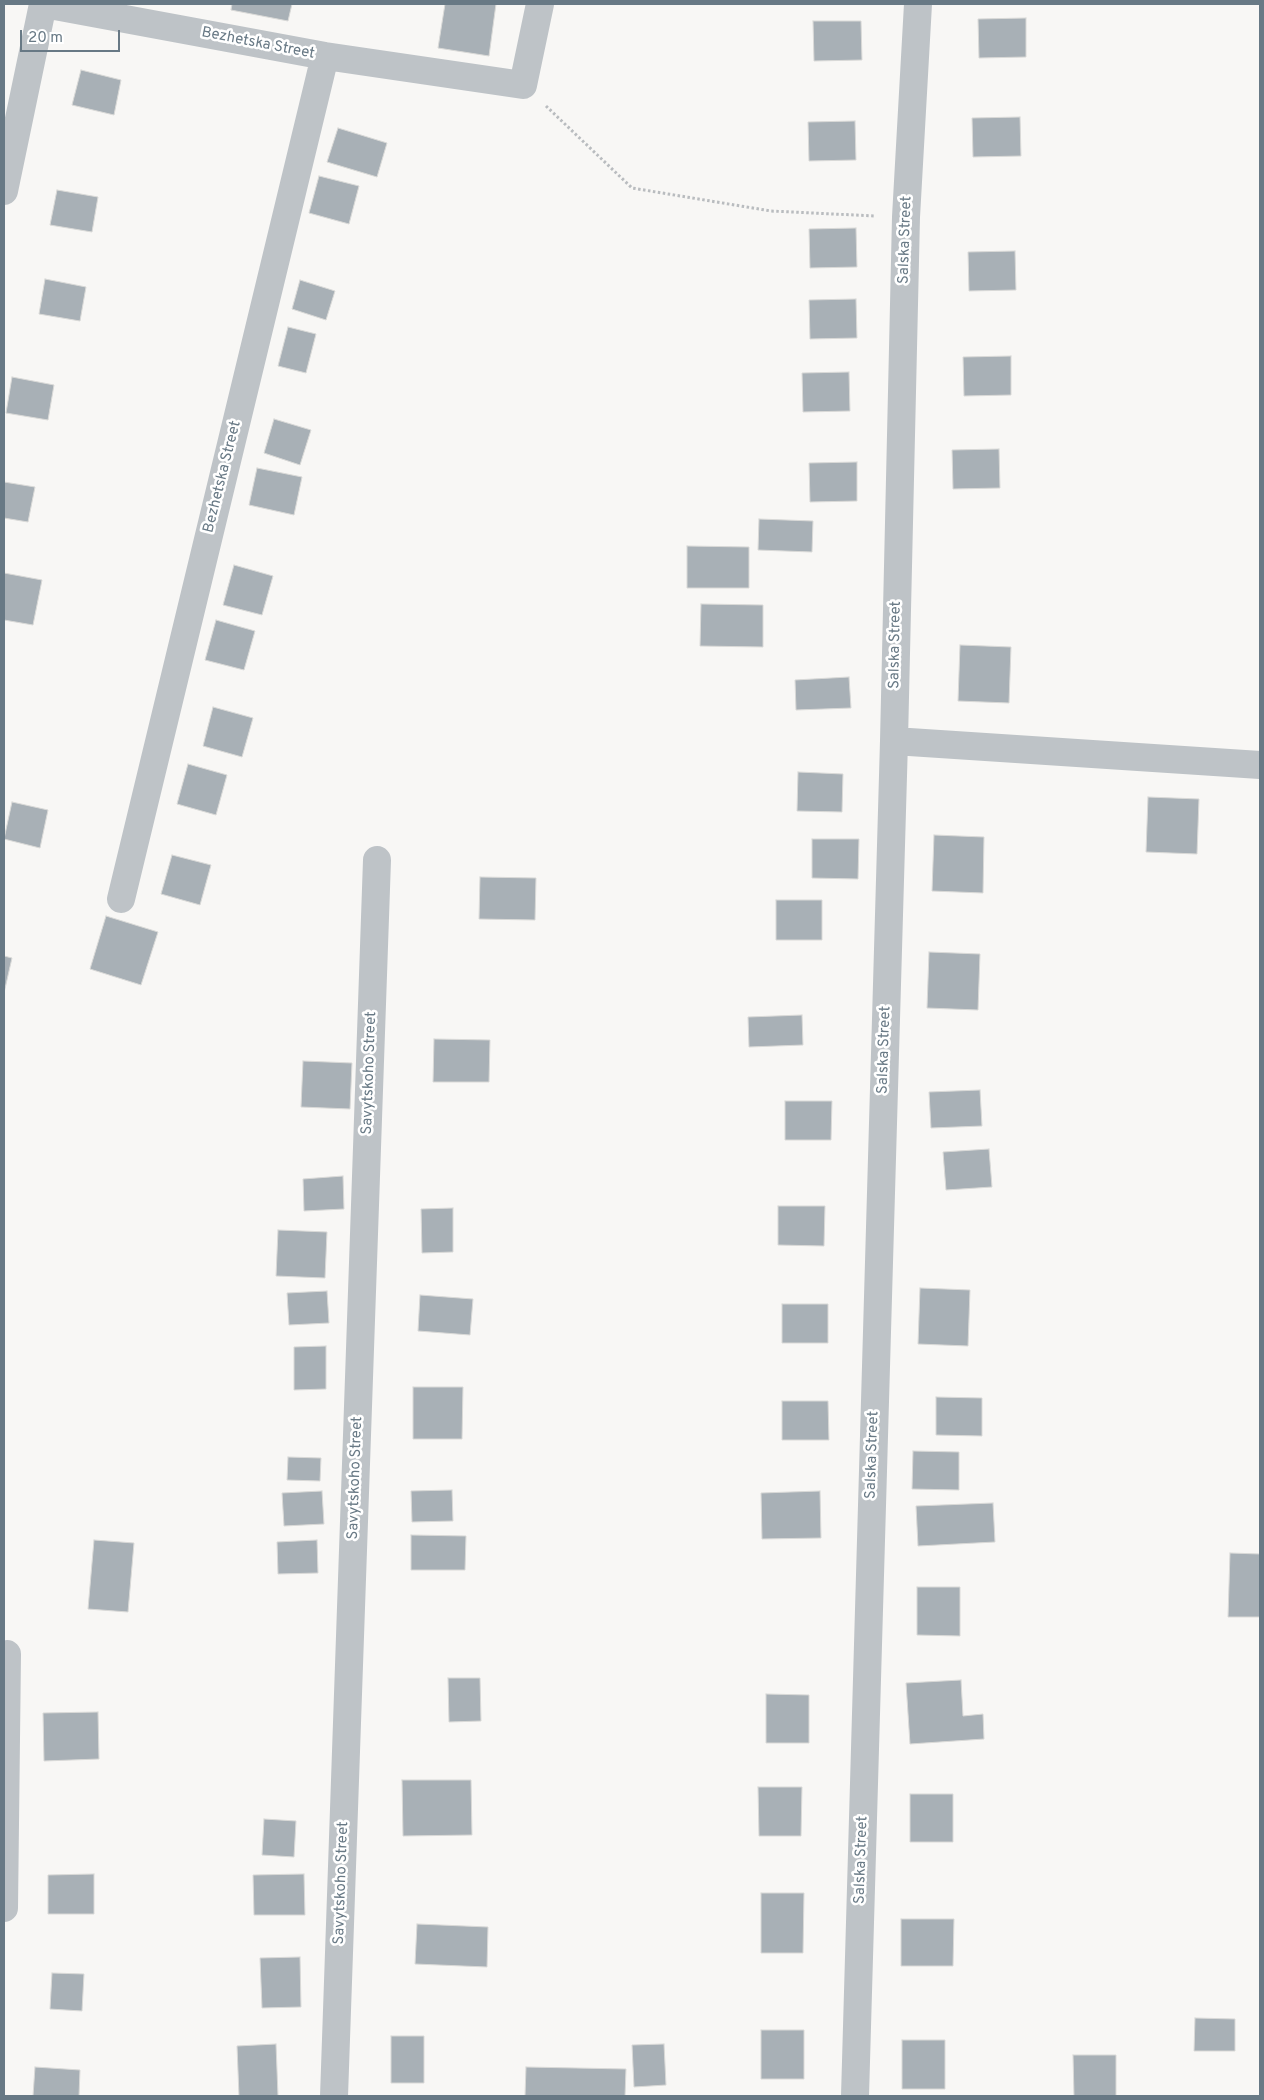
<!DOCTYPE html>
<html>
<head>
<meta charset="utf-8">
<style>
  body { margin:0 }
  #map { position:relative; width:1264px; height:2100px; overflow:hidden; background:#f8f7f5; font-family:Overpass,sans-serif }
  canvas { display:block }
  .frame { position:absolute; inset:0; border:5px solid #687985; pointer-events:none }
  .scale { position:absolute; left:20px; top:30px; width:100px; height:22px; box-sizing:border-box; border:2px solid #687985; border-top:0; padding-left:6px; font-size:15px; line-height:18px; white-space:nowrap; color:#687985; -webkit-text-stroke:4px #fff; paint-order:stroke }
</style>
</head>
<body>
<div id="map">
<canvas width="1264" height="2100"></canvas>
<div class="frame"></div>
<div class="scale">20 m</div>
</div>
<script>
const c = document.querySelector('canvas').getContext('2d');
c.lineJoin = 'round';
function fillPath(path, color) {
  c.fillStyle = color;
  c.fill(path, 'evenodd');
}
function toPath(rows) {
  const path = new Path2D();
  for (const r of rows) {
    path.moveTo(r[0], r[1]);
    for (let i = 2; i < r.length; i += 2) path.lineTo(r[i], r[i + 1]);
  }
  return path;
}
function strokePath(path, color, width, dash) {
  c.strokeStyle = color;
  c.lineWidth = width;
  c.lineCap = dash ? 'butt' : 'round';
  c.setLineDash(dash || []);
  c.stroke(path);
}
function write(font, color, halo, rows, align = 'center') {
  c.font = font + ' Overpass,sans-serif';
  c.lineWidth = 5;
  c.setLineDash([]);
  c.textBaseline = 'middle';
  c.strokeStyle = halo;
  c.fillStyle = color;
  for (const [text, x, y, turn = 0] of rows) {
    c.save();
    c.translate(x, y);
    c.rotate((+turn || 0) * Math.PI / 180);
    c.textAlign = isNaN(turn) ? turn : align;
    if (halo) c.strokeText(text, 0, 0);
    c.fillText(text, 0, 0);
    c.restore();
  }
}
const building = toPath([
  [232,4,292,4,288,21,231,10,232,4],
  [445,4,496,4,489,56,438,48,445,4],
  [1026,18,1026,57,979,58,978,19,1026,18],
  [813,21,861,21,862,60,814,61,813,21],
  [81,70,121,80,114,115,72,105,81,70],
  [1020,117,1021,156,973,157,972,118,1020,117],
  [855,121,856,160,809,161,808,122,855,121],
  [338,128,387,143,377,177,327,162,338,128],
  [319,176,359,186,349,224,309,213,319,176],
  [57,190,98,197,92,232,50,225,57,190],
  [856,228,857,267,810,268,809,229,856,228],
  [1015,251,1016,290,969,291,968,252,1015,251],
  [45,279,86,287,80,321,39,314,45,279],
  [300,280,335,291,326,320,292,309,300,280],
  [856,299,857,338,810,339,809,300,856,299],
  [288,327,316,334,306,373,278,366,288,327],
  [1011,356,1011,395,964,396,963,357,1011,356],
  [849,372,850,411,803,412,802,373,849,372],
  [12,377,54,385,48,420,6,413,12,377],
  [274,419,311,430,300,465,264,453,274,419],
  [999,449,1000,488,953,489,952,450,999,449],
  [857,462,857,501,810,502,809,463,857,462],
  [257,468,302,477,294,515,249,505,257,468],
  [4,482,35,487,28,522,4,518,4,482],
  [759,519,813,521,812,552,758,550,759,519],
  [687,546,749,547,749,588,687,588,687,546],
  [234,565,273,576,262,615,223,605,234,565],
  [4,573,42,580,33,625,4,620,4,573],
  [701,604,763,605,763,647,700,646,701,604],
  [216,620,255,631,244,670,205,660,216,620],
  [960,645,1011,647,1009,703,958,701,960,645],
  [849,677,851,708,796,710,795,680,849,677],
  [213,707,253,718,242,757,203,746,213,707],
  [188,764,227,775,216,815,177,804,188,764],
  [798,772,843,774,842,812,797,811,798,772],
  [1148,797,1199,799,1197,854,1146,852,1148,797],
  [12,802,48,810,40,848,4,839,12,802],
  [934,835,984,837,983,893,932,891,934,835],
  [812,839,859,839,858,879,812,878,812,839],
  [172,855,211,865,200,905,161,894,172,855],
  [480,877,536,878,535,920,479,919,480,877],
  [776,900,822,900,822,940,776,940,776,900],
  [106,916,158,932,141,985,90,969,106,916],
  [929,952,980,954,978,1010,927,1008,929,952],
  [4,956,12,958,4,993,4,956],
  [802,1015,803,1045,749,1047,748,1017,802,1015],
  [434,1039,490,1040,489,1082,433,1082,434,1039],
  [303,1061,352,1063,350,1109,301,1107,303,1061],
  [980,1090,982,1126,931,1128,929,1092,980,1090],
  [785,1101,832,1101,831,1140,785,1140,785,1101],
  [989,1149,992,1187,946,1190,943,1152,989,1149],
  [343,1176,344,1209,304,1211,303,1179,343,1176],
  [778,1206,825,1206,824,1246,778,1245,778,1206],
  [453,1208,453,1252,422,1253,421,1209,453,1208],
  [278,1230,327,1232,325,1278,276,1276,278,1230],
  [920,1288,970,1290,968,1346,918,1344,920,1288],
  [327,1291,329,1323,289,1325,287,1293,327,1291],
  [420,1295,473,1299,470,1335,418,1331,420,1295],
  [782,1304,828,1304,828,1343,782,1343,782,1304],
  [326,1346,326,1389,294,1390,294,1347,326,1346],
  [413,1387,463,1387,462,1439,413,1439,413,1387],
  [936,1397,982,1398,982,1436,936,1435,936,1397],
  [782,1401,828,1401,829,1440,782,1440,782,1401],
  [913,1451,959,1452,959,1490,912,1489,913,1451],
  [288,1457,321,1458,320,1481,287,1480,288,1457],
  [452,1490,453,1521,412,1522,411,1491,452,1490],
  [322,1491,324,1524,284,1526,282,1493,322,1491],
  [820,1491,821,1538,762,1539,761,1493,820,1491],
  [993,1503,995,1542,918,1546,916,1506,993,1503],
  [411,1535,466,1536,465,1570,411,1570,411,1535],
  [94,1540,134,1543,128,1612,88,1609,94,1540],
  [317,1540,318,1573,278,1574,277,1542,317,1540],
  [1230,1553,1260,1554,1260,1617,1228,1617,1230,1553],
  [917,1587,960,1587,960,1636,917,1635,917,1587],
  [448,1678,480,1678,481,1721,449,1722,448,1678],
  [961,1680,963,1716,983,1714,984,1739,910,1744,906,1683,961,1680],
  [766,1694,809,1695,809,1743,766,1743,766,1694],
  [98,1712,99,1759,44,1761,43,1713,98,1712],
  [402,1780,471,1780,472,1835,403,1836,402,1780],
  [758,1787,802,1787,801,1836,759,1836,758,1787],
  [910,1794,953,1794,953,1842,910,1842,910,1794],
  [264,1819,296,1821,294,1857,262,1855,264,1819],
  [94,1874,94,1914,48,1914,48,1875,94,1874],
  [304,1874,305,1915,254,1915,253,1875,304,1874],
  [761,1893,804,1893,803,1953,761,1953,761,1893],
  [901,1919,954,1919,953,1966,901,1966,901,1919],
  [417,1924,488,1927,487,1967,415,1964,417,1924],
  [300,1957,301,2007,262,2008,260,1958,300,1957],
  [52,1973,84,1974,82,2011,50,2009,52,1973],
  [1195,2018,1235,2019,1235,2051,1194,2051,1195,2018],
  [761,2030,804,2030,804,2079,761,2079,761,2030],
  [391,2036,424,2036,424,2083,391,2083,391,2036],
  [902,2040,945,2040,945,2089,902,2089,902,2040],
  [276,2044,278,2096,239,2096,237,2046,276,2044],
  [664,2044,666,2085,634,2087,632,2045,664,2044],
  [1073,2055,1116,2055,1116,2096,1074,2096,1073,2055],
  [35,2067,80,2070,79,2096,33,2096,35,2067],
  [526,2067,626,2069,625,2096,525,2096,526,2067]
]);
fillPath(building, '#a8b0b6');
strokePath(building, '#d9d9d7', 1);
strokePath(toPath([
  [546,106,632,188,771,211,875,216]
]), '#b9bcbf', 3, [2.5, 2.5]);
strokePath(toPath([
  [44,4,325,56,523,85,540,4],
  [4,191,43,4],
  [894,741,1260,765],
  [121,899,325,56],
  [4,1908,7,1654],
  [334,2096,377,860],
  [855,2096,894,741,906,217,918,4]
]), '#bec3c7', 28);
write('15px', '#687985', '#fff', [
  ["Bezhetska Street",258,44,11],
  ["Salska Street",906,240,-88],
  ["Bezhetska Street",223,477,-76],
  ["Salska Street",896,645,-89],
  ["Salska Street",885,1050,-88],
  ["Savytskoho Street",370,1073,-88],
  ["Salska Street",873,1455,-88],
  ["Savytskoho Street",356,1478,-88],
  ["Salska Street",862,1860,-88],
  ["Savytskoho Street",342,1883,-88]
]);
</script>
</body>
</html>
